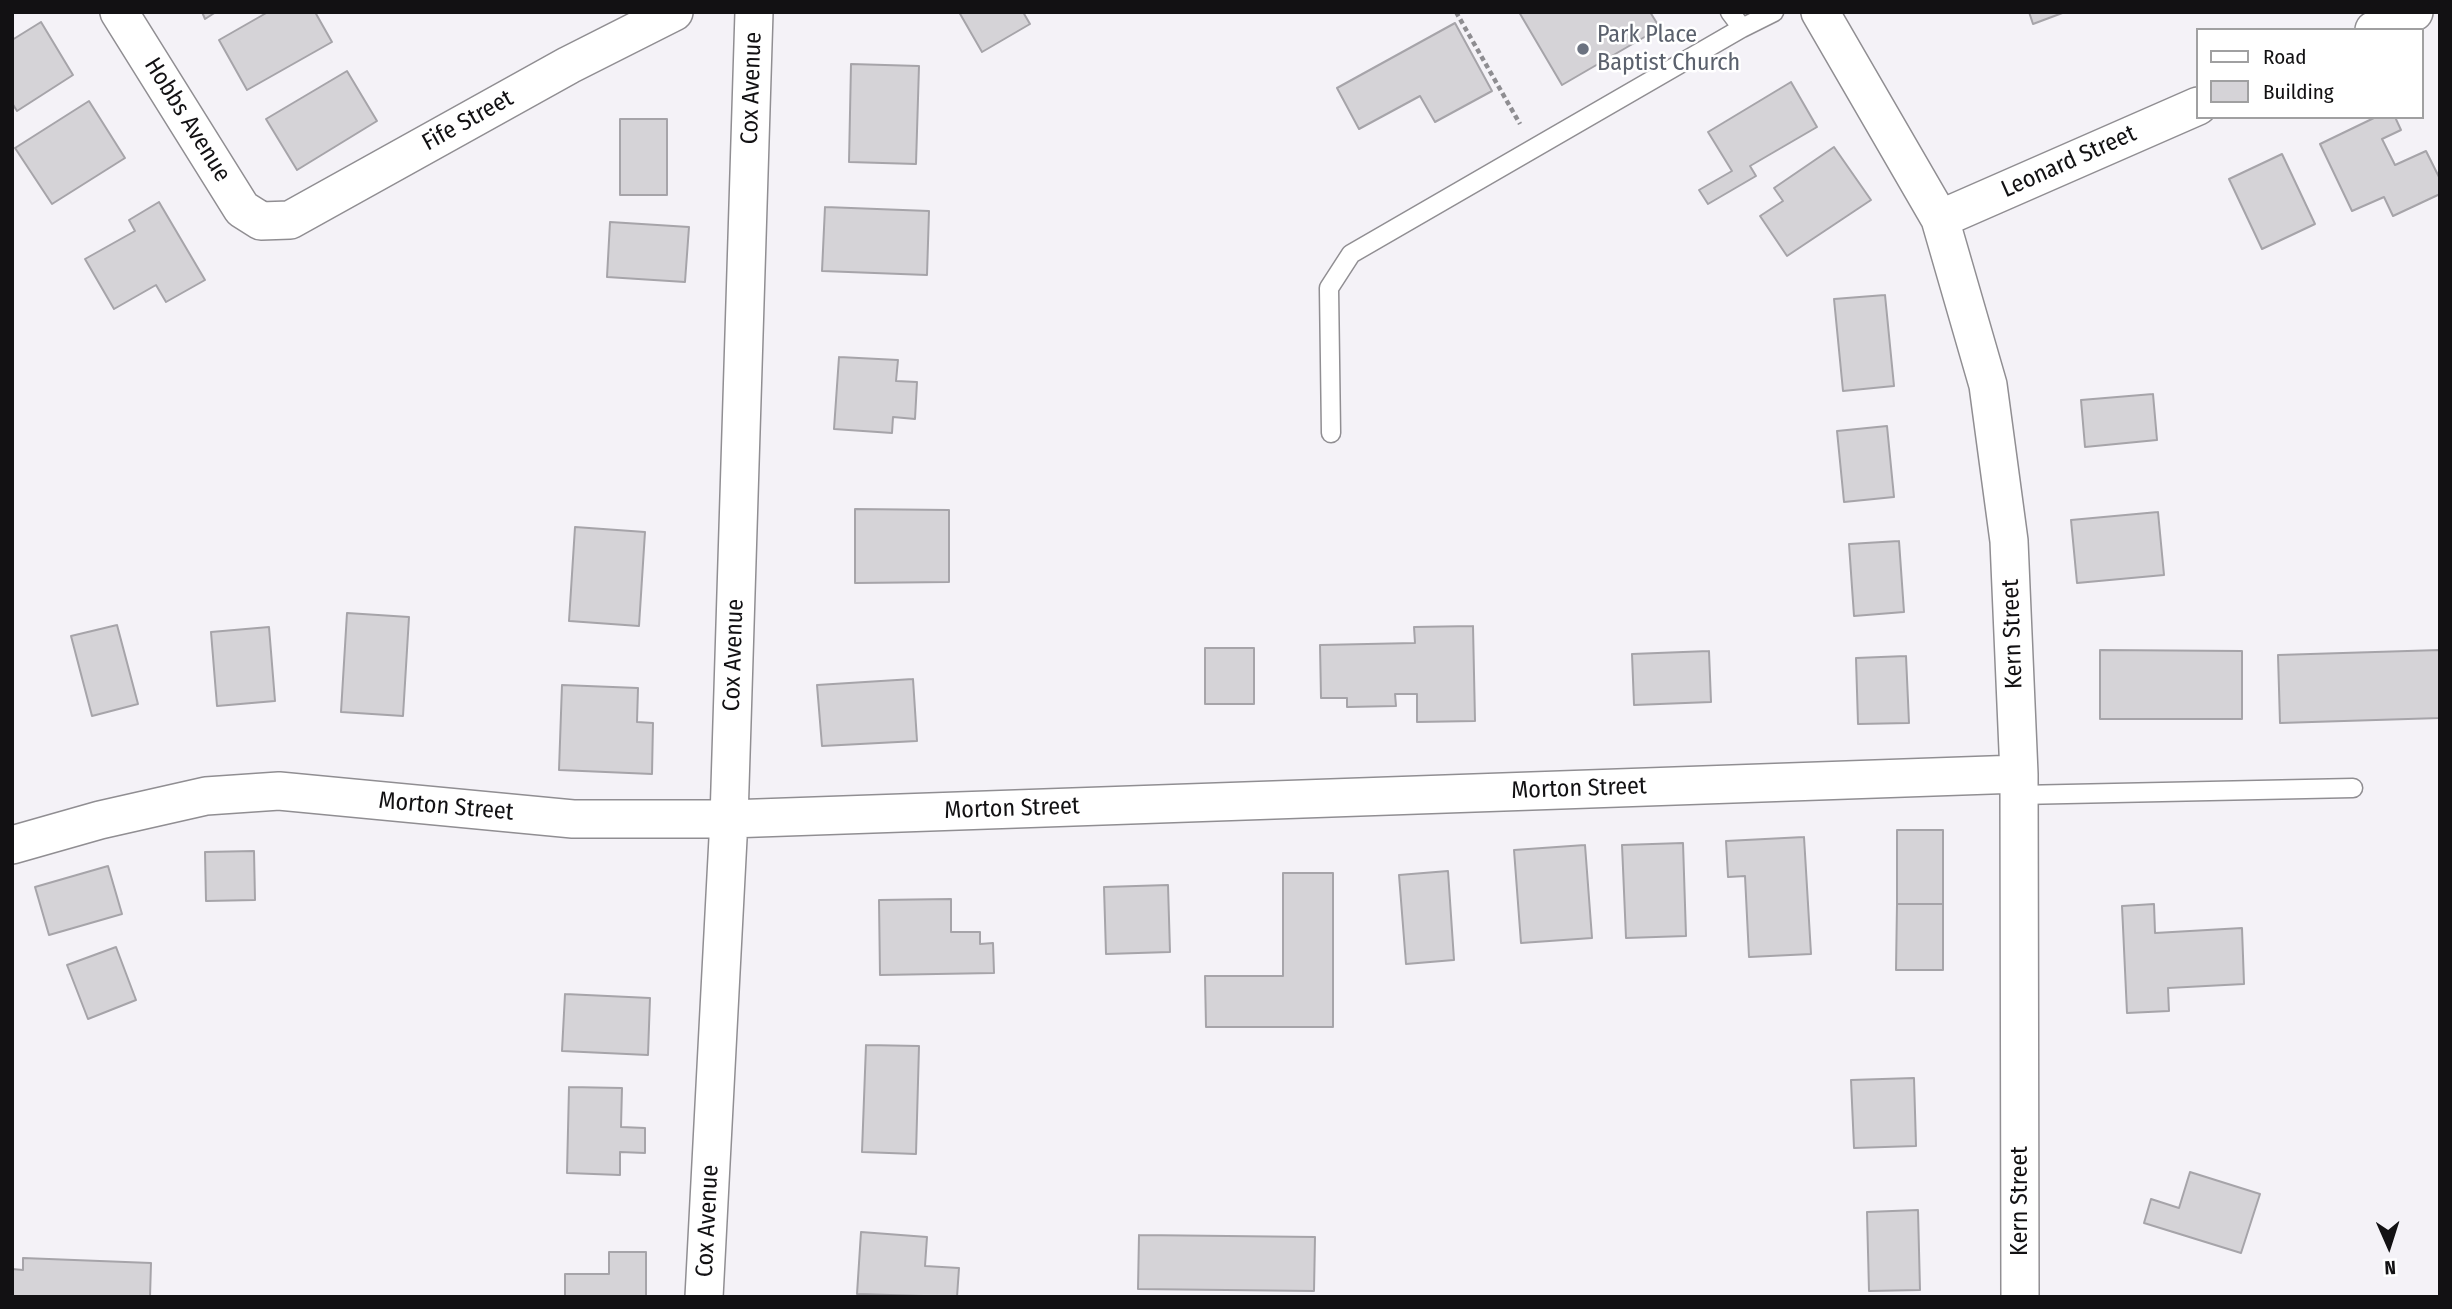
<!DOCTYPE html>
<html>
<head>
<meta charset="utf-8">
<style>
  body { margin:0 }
  #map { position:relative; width:2452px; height:1309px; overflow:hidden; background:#f4f2f7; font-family:"Fira Sans Condensed",sans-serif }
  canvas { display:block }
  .frame { position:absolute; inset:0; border:14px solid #121113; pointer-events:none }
  .legend { position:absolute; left:2196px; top:28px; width:228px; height:91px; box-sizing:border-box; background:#fff; border:2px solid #a0a0a1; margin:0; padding:9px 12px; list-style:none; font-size:21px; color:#121113 }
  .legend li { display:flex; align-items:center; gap:14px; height:35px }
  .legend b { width:35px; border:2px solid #a0a0a1 }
  .north { position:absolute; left:2354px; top:1211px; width:70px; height:70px; -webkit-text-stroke:5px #fff; paint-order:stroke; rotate:177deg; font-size:19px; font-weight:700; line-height:28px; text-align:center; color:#121113 }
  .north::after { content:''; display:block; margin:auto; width:24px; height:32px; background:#121113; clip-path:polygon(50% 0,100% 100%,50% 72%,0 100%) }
</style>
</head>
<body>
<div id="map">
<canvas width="2452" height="1309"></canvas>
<div class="frame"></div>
<ul class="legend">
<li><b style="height:9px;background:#fff"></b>Road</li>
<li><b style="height:19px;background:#d5d3d7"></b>Building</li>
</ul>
<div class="north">N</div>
</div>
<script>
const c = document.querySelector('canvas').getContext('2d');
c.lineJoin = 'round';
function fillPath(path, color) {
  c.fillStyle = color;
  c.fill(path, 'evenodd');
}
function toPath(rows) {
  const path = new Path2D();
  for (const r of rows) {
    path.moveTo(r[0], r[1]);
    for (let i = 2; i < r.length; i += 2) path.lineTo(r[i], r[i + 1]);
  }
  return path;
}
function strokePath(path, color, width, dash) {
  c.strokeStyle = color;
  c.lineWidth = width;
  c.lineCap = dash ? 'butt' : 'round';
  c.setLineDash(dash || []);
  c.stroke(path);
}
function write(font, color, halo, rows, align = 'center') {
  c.font = font + ' "Fira Sans Condensed",sans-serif';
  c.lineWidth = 5;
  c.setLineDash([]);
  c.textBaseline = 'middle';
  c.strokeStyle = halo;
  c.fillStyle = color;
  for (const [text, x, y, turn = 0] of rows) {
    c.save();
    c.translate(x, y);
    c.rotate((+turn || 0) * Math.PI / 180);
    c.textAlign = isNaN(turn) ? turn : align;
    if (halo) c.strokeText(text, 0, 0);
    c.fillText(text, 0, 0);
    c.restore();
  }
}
const building = toPath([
  [202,12,216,12,205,19,202,12],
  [268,12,315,12,332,42,247,90,219,40,268,12],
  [959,12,1023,12,1030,24,982,52,959,12],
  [1519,12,1650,12,1660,28,1562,85,1519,12],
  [2029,12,2065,12,2033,24,2029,12],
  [41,22,73,75,17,111,12,103,12,40,41,22],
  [1455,23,1492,91,1435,122,1420,96,1359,129,1337,88,1455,23],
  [851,64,919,66,916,164,849,162,851,64],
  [347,71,377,121,297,170,266,119,347,71],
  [1791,82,1817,127,1750,166,1756,176,1708,204,1699,190,1732,171,1708,132,1791,82],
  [89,101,125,158,52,204,15,148,89,101],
  [2376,117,2395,117,2401,130,2382,139,2395,165,2426,151,2440,179,2440,194,2393,216,2384,197,2352,211,2320,144,2376,117],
  [620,119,667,119,667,195,620,195,620,119],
  [1834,147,1871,200,1787,256,1760,216,1783,201,1774,188,1834,147],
  [2282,154,2315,224,2262,249,2229,179,2282,154],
  [159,202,205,280,166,302,156,285,114,309,85,259,135,231,129,220,159,202],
  [825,207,929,211,927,275,822,271,825,207],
  [610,222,689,227,685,282,607,277,610,222],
  [1885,295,1894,386,1843,391,1834,299,1885,295],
  [839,357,898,360,896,381,917,382,915,419,893,417,892,433,834,429,839,357],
  [2153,394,2157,440,2085,447,2081,400,2153,394],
  [1887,426,1894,497,1844,502,1837,431,1887,426],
  [855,509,949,510,949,582,855,583,855,509],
  [2158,512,2164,575,2077,583,2071,520,2158,512],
  [575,527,645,532,639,626,569,621,575,527],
  [1899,541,1904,612,1854,616,1849,544,1899,541],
  [347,613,409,617,403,716,341,712,347,613],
  [117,625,138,704,92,716,71,636,117,625],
  [1473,626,1475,721,1417,722,1417,694,1395,694,1396,706,1347,707,1347,698,1321,698,1320,645,1415,643,1414,627,1473,626],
  [269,627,275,701,217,706,211,632,269,627],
  [1205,648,1254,648,1254,704,1205,704,1205,648],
  [2100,650,2242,651,2242,719,2100,719,2100,650],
  [2440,650,2440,718,2280,723,2278,655,2440,650],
  [1709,651,1711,702,1634,705,1632,654,1709,651],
  [1906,656,1909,723,1858,724,1856,658,1906,656],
  [913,679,917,741,822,746,817,685,913,679],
  [562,685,638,688,637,722,653,723,652,774,559,770,562,685],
  [1897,830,1943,830,1943,904,1897,904,1897,830],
  [1804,837,1811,954,1749,957,1745,876,1728,877,1726,841,1804,837],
  [1683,843,1686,936,1626,938,1622,845,1683,843],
  [1585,845,1592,938,1521,943,1514,850,1585,845],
  [254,851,255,900,206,901,205,852,254,851],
  [108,866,122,914,49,935,35,887,108,866],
  [1448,871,1454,960,1406,964,1399,875,1448,871],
  [1283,873,1333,873,1333,1027,1206,1027,1205,976,1283,976,1283,873],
  [1168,885,1170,952,1106,954,1104,887,1168,885],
  [951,899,951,932,980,932,980,944,993,943,994,973,880,975,879,900,951,899],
  [1897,904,1943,904,1943,970,1896,970,1897,904],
  [2154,904,2155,933,2242,928,2244,984,2168,988,2169,1011,2127,1013,2122,906,2154,904],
  [116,947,136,1000,88,1019,67,965,116,947],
  [565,994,650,998,648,1055,562,1051,565,994],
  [866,1045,919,1046,916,1154,862,1152,866,1045],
  [1914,1078,1916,1146,1854,1148,1851,1080,1914,1078],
  [569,1087,622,1088,621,1127,645,1128,645,1153,620,1152,620,1175,567,1173,569,1087],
  [2190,1172,2260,1194,2241,1253,2144,1223,2151,1199,2179,1208,2190,1172],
  [1918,1210,1920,1290,1869,1291,1867,1212,1918,1210],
  [861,1232,927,1237,925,1266,959,1268,957,1297,857,1294,861,1232],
  [1139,1235,1315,1237,1314,1291,1138,1289,1139,1235],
  [609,1252,646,1252,646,1297,565,1297,565,1274,609,1274,609,1252],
  [23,1258,151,1263,150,1297,12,1297,12,1269,23,1270,23,1258]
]);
fillPath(building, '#d5d3d7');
strokePath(building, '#a6a4a9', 2);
const lane = toPath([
  [1730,12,1742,28,1774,12],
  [1331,433,1329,288,1351,254,1742,28],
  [2019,795,2353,788]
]);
const street = toPath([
  [119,12,242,209,261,221,290,220,569,65,674,12],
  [1820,12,1940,219,1988,385,2009,541,2019,774,2020,1297],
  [2374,30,2414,12],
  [1940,219,2198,106],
  [12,845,100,820,206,796,279,791,573,819,729,819,2019,774],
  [704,1297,729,819,754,12]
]);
strokePath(lane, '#908e92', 21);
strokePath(street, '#908e92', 40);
strokePath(toPath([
  [1456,12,1520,124]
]), '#8e8d91', 4.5, [5, 3.5]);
strokePath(lane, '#fff', 18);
strokePath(street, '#fff', 37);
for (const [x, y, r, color] of [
  [1583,49,7,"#6b7280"]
]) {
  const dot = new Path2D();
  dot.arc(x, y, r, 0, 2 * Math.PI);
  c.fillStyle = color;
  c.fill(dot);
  strokePath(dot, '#fff', 2.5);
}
write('24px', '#5b616d', '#fff', [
  ["Park Place",1597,35],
  ["Baptist Church",1597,63]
], 'left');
write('24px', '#121113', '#fff', [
  ["Cox Avenue",752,88,-88],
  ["Hobbs Avenue",187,120,58],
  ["Fife Street",468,121,-29],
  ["Leonard Street",2069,162,-24],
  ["Kern Street",2013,634,-92],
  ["Cox Avenue",734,655,-88],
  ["Morton Street",1579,789,-2],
  ["Morton Street",446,807,5],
  ["Morton Street",1012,809,-2],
  ["Kern Street",2020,1201,-90],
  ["Cox Avenue",708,1221,-87]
]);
</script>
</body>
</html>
